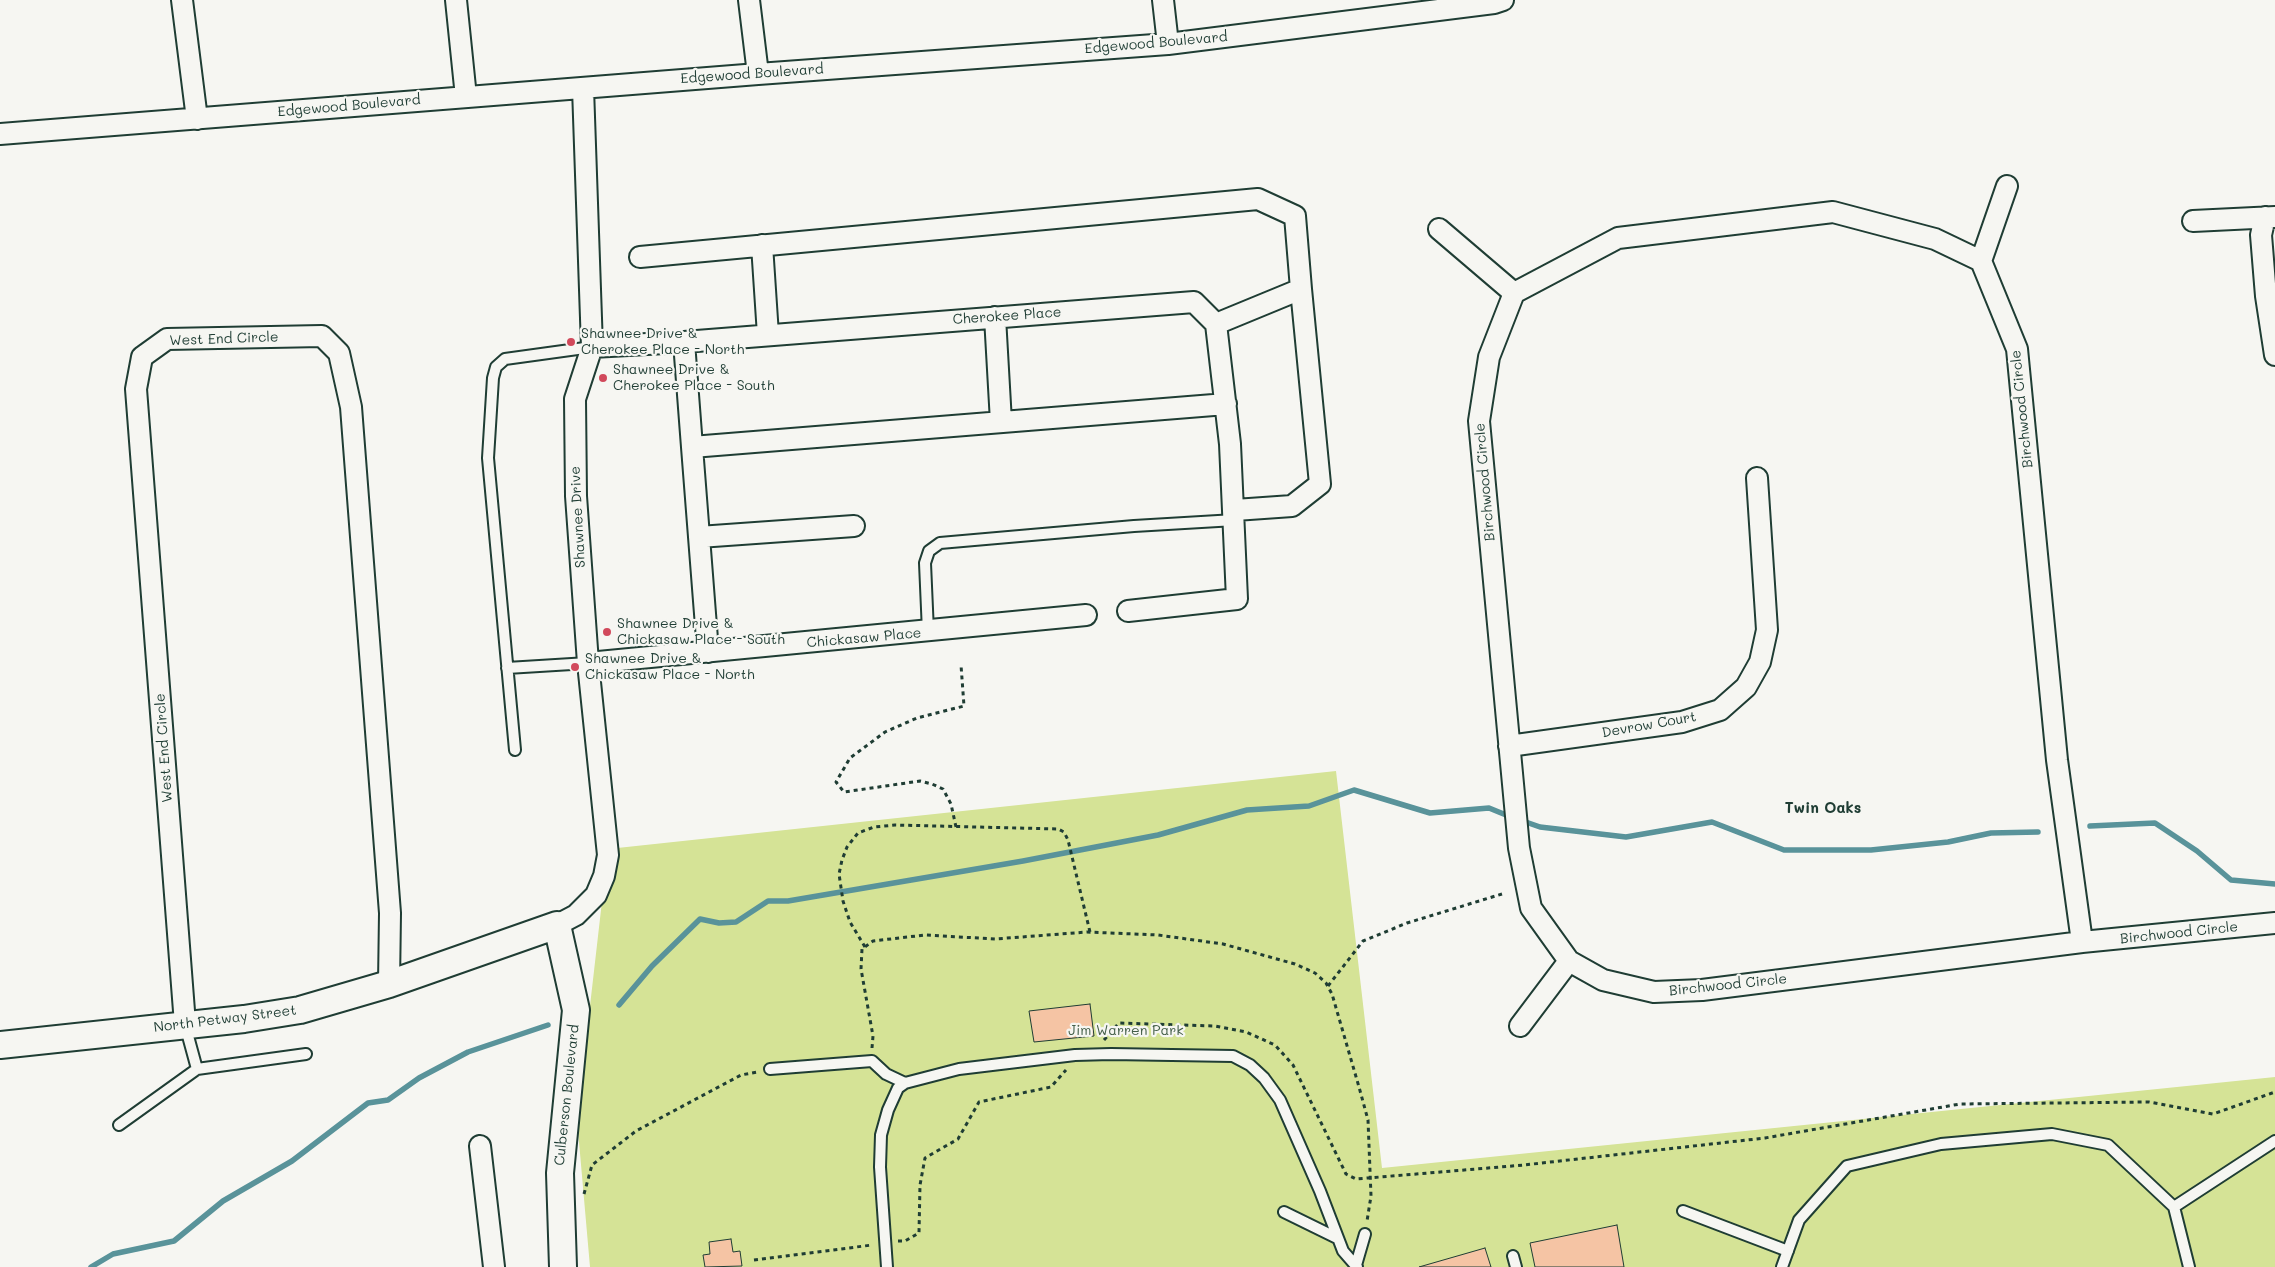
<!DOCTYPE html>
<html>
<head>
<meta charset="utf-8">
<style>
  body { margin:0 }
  canvas { display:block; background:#f6f6f2 }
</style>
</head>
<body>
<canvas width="2275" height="1267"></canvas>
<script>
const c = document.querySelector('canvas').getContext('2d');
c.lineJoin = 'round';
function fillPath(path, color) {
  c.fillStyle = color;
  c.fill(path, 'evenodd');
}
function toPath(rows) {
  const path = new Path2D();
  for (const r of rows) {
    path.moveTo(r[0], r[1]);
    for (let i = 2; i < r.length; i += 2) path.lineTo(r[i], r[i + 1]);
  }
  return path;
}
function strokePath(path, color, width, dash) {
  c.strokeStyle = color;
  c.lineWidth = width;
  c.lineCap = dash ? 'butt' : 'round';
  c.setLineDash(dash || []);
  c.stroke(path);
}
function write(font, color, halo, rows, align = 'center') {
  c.font = font + ' Mali,sans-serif';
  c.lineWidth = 4.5;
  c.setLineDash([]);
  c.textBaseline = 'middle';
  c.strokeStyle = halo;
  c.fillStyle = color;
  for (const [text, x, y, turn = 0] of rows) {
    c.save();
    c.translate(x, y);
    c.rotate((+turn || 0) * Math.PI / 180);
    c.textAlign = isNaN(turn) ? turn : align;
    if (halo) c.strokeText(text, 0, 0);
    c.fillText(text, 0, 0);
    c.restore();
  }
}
fillPath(toPath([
  [1336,771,1382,1168,2275,1077,2275,1267,590,1267,577,1119,608,849]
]), '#d5e396');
strokePath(toPath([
  [1520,820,1540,827,1626,837,1712,822,1784,850,1871,850,1948,842,1991,833,2038,832],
  [2090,826,2155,823,2197,851,2231,880,2275,884],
  [619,1005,652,966,700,919,719,923,736,922,768,901,788,901,1023,861,1158,835,1247,810,1309,806,1354,790,1430,813,1489,808,1511,817],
  [91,1267,113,1254,174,1241,223,1201,292,1161,368,1103,388,1100,419,1078,468,1052,548,1025]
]), '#59939a', 5.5);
const building = toPath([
  [1090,1004,1094,1036,1034,1042,1029,1011,1090,1004],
  [1617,1225,1624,1267,1535,1267,1530,1243,1617,1225],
  [731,1239,733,1252,740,1251,742,1266,705,1267,703,1255,710,1254,709,1242,731,1239],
  [1485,1248,1491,1267,1419,1267,1485,1248]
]);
fillPath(building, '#f5c4a4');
strokePath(building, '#1f3d34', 1);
const service = toPath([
  [928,632,925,563,929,551,940,543,1134,526,1235,520],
  [507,668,588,663],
  [515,750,488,458,493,378,496,367,505,359,592,347],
  [185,1025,197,1069],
  [770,1069,872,1061,886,1074,905,1083],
  [119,1125,197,1069,306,1054],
  [2174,1207,2275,1141],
  [1683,1211,1788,1251],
  [1284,1212,1337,1238],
  [1513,1256,1516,1267],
  [1356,1265,1365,1234],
  [887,1267,880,1167,881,1135,888,1110,898,1088,905,1083,959,1069,1075,1055,1111,1054,1233,1056,1250,1065,1264,1078,1280,1100,1320,1191,1343,1251,1357,1267],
  [1782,1267,1799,1220,1847,1166,1941,1144,2052,1134,2108,1145,2174,1207,2189,1267]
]);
const minor = toPath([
  [182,0,197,119],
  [456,0,466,97],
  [749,0,758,74],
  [1163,0,1168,44],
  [0,134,758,74,1168,44,1494,3,1503,0],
  [2265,217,2261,235,2266,296,2275,355],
  [2193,221,2275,217],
  [1439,229,1514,293],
  [762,245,768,335],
  [640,257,1258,199,1295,216,1301,289,1216,324],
  [1981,261,2007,186],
  [995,317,1001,422],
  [684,342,692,447,1226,404],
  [592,347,684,342,1194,302,1216,324,1230,444,1237,599,1128,611],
  [692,447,708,652],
  [1235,510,1292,506,1320,484,1301,289],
  [699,537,854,526],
  [588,663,1086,615],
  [1509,746,1682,722,1720,710,1746,687,1760,662,1767,630,1757,478],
  [557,925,576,915,596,895,604,876,608,855,588,663,576,496,575,399,592,347,583,88],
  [2082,942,2057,760,2017,349,1981,261,1935,239,1833,212,1618,238,1514,293,1489,357,1479,421,1519,848,1531,908,1569,961,1603,980,1654,992,1702,990,2082,942,2275,923],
  [185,1024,136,389,142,357,167,339,322,336,339,353,351,407,390,913,389,984],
  [1520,1026,1569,961],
  [480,1146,494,1267]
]);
const tertiary = toPath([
  [0,1045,244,1019,300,1010,389,984,557,925,576,1010,560,1173,563,1267]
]);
strokePath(service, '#1f3d34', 14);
strokePath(minor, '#1f3d34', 24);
strokePath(tertiary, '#1f3d34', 30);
strokePath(toPath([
  [956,827,951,804,943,789,932,784,920,781,844,792,836,782,850,758,885,732,917,718,964,706,961,665],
  [865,947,850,922,843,901,839,874,842,860,847,847,858,833,874,827,895,825,1058,829,1064,832,1068,840,1090,932],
  [1328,986,1363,941,1407,923,1502,894],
  [1104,1040,1119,1023,1215,1026,1246,1032,1275,1045,1293,1065,1346,1174,1356,1179,1524,1165,1765,1138,1960,1104,2149,1102,2213,1114,2275,1092],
  [872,1048,873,1036,861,969,862,949,873,941,925,935,995,939,1087,932,1158,935,1223,944,1295,964,1315,973,1326,983,1332,994,1359,1087,1368,1120,1371,1196,1367,1221],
  [584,1194,592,1165,636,1131,741,1075,757,1072],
  [898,1241,905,1241,919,1233,920,1185,925,1158,958,1139,979,1102,1051,1087,1066,1070],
  [754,1260,872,1245]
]), '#1f3d34', 3, [4, 4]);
strokePath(service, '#f6f6f2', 10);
strokePath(minor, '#f6f6f2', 20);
strokePath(tertiary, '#f6f6f2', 26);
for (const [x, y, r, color] of [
  [571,342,5,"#d1495b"],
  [603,378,5,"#d1495b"],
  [607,632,5,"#d1495b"],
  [575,667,5,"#d1495b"]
]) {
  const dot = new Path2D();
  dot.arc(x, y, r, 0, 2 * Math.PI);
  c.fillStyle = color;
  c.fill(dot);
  strokePath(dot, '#f6f6f2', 2);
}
write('14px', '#1f3d34', '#f6f6f2', [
  ["Edgewood Boulevard",1156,43,-5],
  ["Edgewood Boulevard",752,74,-4],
  ["Edgewood Boulevard",349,106,-5],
  ["Cherokee Place",1007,316,-4],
  ["West End Circle",224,339,-2],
  ["Birchwood Circle",2022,409,-96],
  ["Birchwood Circle",1485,482,-95],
  ["Shawnee Drive",578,517,-93],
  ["Chickasaw Place",864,638,-5],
  ["Devrow Court",1649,725,-10],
  ["West End Circle",164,748,-94],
  ["Birchwood Circle",2179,933,-6],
  ["Birchwood Circle",1728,985,-6],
  ["North Petway Street",225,1019,-7],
  ["Culberson Boulevard",567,1095,-84]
]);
write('14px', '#1f3d34', '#f6f6f2', [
  ["Shawnee Drive &",581,334],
  ["Cherokee Place - North",581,350],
  ["Shawnee Drive &",613,370],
  ["Cherokee Place - South",613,386],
  ["Shawnee Drive &",617,624],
  ["Chickasaw Place - South",617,640],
  ["Shawnee Drive &",585,659],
  ["Chickasaw Place - North",585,675]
], 'left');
write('14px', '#435e48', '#f6f6f2', [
  ["Jim Warren Park",1126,1031]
]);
write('bold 15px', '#1f3d34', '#f6f6f2', [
  ["Twin Oaks",1823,808]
]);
</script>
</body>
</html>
